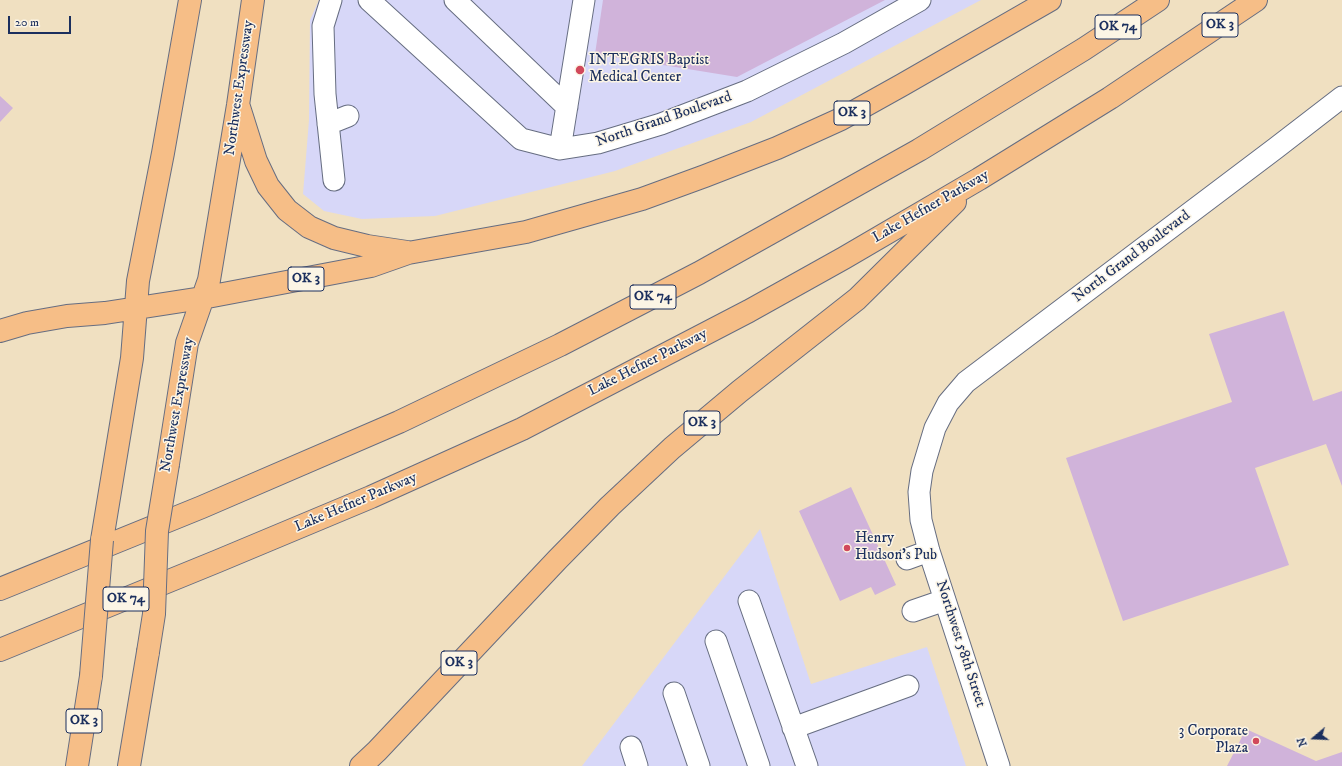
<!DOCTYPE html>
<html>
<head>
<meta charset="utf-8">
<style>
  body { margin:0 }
  #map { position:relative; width:1342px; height:766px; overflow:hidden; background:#f0e0c1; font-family:"IM FELL DW Pica",serif }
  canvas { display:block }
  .north { position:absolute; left:1294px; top:718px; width:40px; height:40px; -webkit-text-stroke:3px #fcf5e5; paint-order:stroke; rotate:251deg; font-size:11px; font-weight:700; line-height:16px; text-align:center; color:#1b2f5e }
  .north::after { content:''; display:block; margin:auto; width:14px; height:18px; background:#1b2f5e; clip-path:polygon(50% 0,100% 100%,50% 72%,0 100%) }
  .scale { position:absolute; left:8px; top:16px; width:63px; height:18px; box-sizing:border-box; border:2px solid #1b2f5e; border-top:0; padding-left:5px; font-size:12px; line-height:14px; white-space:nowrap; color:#1b2f5e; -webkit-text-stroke:3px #fcf5e5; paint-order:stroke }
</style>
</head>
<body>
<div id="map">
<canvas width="1342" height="766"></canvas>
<div class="north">N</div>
<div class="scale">20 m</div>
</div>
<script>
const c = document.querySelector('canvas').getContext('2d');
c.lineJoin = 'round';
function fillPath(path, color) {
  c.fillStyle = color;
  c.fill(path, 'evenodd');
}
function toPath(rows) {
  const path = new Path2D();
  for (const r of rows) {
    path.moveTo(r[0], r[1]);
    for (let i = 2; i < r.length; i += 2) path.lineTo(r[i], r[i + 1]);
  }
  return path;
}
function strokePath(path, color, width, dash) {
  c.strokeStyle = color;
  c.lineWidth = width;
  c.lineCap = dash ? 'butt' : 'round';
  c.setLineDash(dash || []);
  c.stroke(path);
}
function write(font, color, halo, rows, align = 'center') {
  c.font = font + ' "IM FELL DW Pica",serif';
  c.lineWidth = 3;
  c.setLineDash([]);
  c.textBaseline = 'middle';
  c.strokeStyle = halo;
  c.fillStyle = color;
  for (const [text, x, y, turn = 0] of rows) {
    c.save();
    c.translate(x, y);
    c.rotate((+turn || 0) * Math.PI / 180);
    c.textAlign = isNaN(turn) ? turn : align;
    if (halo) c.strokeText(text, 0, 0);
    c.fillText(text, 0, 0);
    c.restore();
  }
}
fillPath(toPath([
  [319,0,981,0,751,122,615,171,435,216,362,219,324,211,303,194,309,120,310,20],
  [760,529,811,684,927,647,966,766,582,766]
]), '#d7d7f8');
fillPath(toPath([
  [603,0,885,0,737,77,595,54],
  [0,96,13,108,0,122],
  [1284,311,1313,401,1342,391,1342,486,1326,444,1255,468,1289,565,1123,621,1066,458,1232,402,1209,334],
  [851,487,896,585,875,595,871,587,840,601,799,511],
  [1246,729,1316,761,1342,752,1342,766,1227,766]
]), '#d0b3da');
const minor = toPath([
  [331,0,323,26,325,94,334,180],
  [369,0,521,139,560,149,598,143,661,124,747,91,844,43,920,0],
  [455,0,567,107],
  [328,124,348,116],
  [560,149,584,0],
  [907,559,929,551],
  [749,601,807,766],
  [913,611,945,600],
  [716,641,759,766],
  [674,693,699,766],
  [793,728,908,686],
  [631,747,637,766],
  [999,766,929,551,921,520,919,492,922,471,935,428,948,403,966,382,1276,148,1342,97]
]);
const highway = toPath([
  [239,107,256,161,268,186,287,210,309,227,334,238,367,246,407,252],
  [0,331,27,323,67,316,105,313,202,298,371,266,408,253,526,232,642,199,705,176,777,148,841,119,902,85,1050,0],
  [168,464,187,343,209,280,238,105,253,0],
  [102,540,132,358,138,281,163,153,190,0],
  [0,589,202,507,399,422,560,345,699,273,919,150,1084,49,1158,0],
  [0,650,218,561,371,497,522,429,749,311,844,258,979,179,1110,98,1256,0],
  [77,766,91,676],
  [129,766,148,652],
  [361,766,377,751,557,560,610,506,672,448,740,391,857,299,955,202]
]);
strokePath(minor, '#666d81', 23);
strokePath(highway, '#666d81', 24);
strokePath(minor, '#fff', 21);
strokePath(highway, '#f6be87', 22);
const highwayBridge = toPath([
  [148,652,154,614,157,531,168,464],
  [91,676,102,540]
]);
strokePath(highwayBridge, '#666d81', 24, []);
strokePath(highwayBridge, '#f6be87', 22);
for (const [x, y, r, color] of [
  [580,70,5,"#d1495b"],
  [847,548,4,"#d1495b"],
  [1256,741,4,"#d1495b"]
]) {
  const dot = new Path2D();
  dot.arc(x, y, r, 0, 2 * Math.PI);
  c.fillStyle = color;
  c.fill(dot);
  strokePath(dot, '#fcf5e5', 1.5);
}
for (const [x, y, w] of [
  [1220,25,36],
  [1118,27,46],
  [852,113,36],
  [306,279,36],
  [653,297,46],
  [702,423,36],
  [126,599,46],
  [459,663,36],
  [84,721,36]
]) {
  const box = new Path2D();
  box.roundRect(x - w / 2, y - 12, w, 24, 3);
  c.fillStyle = '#fcf5e5';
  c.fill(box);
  strokePath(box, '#1b2f5e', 1);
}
write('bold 14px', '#1b2f5e', null, [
  ["OK 3",1220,25],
  ["OK 74",1118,27],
  ["OK 3",852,113],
  ["OK 3",306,279],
  ["OK 74",653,297],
  ["OK 3",702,423],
  ["OK 74",126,599],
  ["OK 3",459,663],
  ["OK 3",84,721]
]);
write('15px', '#1b2f5e', '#fcf5e5', [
  ["INTEGRIS Baptist",589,61],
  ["Medical Center",589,78],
  ["Henry",855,539],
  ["Hudson's Pub",855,556],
  ["3 Corporate",1248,732,"right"],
  ["Plaza",1248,749,"right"]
], 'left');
write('15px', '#1b2f5e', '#fcf5e5', [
  ["Northwest Expressway",240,88,-82],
  ["North Grand Boulevard",664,120,-19],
  ["Lake Hefner Parkway",931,207,-30],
  ["North Grand Boulevard",1132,257,-37],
  ["Lake Hefner Parkway",648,363,-27],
  ["Northwest Expressway",178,405,-80],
  ["Lake Hefner Parkway",356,503,-23],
  ["Northwest 58th Street",960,644,72]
]);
</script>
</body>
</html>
